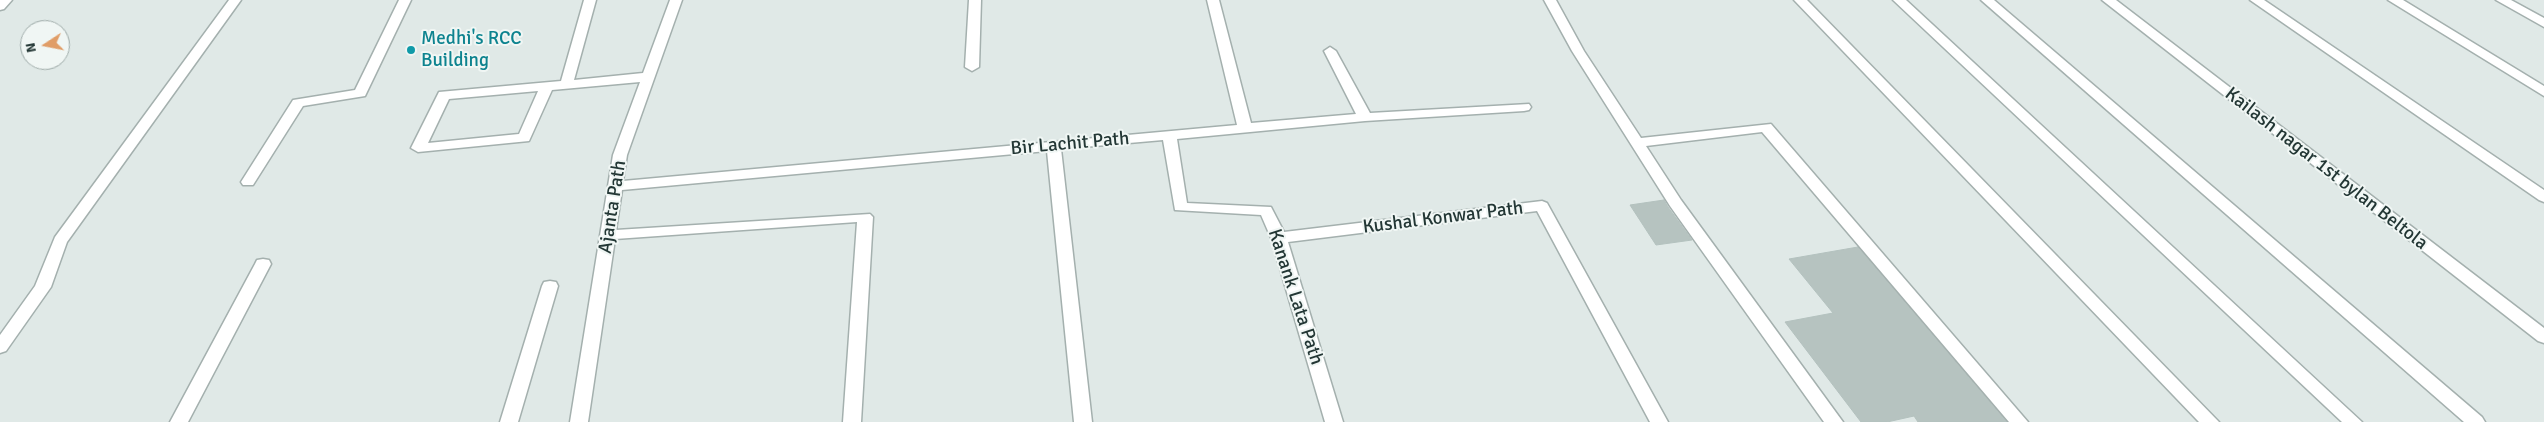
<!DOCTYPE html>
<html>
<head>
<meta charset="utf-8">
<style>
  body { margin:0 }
  #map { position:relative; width:2544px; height:422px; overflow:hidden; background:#e0e9e7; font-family:Signika,sans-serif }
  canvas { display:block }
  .north { position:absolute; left:20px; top:20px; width:50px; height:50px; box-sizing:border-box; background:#f0f6f4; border:1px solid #9eaaa8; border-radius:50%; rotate:259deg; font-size:14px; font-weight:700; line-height:20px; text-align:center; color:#233735 }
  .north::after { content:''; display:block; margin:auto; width:18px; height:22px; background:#e09d67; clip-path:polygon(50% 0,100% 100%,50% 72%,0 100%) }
</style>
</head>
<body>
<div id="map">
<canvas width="2544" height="422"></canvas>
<div class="north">N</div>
</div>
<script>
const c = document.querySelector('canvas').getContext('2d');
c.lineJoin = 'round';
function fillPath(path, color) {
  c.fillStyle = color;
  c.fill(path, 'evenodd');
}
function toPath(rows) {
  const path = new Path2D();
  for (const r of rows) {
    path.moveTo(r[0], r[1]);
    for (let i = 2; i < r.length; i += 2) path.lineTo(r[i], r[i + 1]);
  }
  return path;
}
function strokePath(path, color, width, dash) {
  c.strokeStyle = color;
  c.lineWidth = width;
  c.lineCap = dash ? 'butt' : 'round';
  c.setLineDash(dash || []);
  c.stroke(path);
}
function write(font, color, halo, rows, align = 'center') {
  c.font = font + ' Signika,sans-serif';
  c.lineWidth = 4;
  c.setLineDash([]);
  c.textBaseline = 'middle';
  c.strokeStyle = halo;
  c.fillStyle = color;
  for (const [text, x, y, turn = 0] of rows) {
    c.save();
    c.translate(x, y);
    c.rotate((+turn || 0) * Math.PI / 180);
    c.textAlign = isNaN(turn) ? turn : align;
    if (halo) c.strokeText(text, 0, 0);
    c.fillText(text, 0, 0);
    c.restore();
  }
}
const building = toPath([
  [1664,200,1668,207,1692,240,1656,245,1630,205,1664,200],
  [1858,247,2007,422,1918,422,1914,416,1887,422,1861,422,1785,322,1833,313,1789,259,1858,247]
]);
fillPath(building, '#b6c3c0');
strokePath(building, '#b3c1be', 1);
const minor = toPath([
  [0,0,12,0,4,9,0,10,0,0],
  [229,0,241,0,67,242,51,287,6,351,0,353,0,335,35,286,55,237,229,0],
  [399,0,411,0,365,96,303,106,253,185,243,185,241,182,293,100,355,90,399,0],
  [584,0,596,0,574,80,643,73,670,0,682,0,627,155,623,181,1237,125,1207,0,1219,0,1251,123,1356,114,1324,51,1330,47,1336,51,1370,113,1529,104,1531,107,1529,110,1524,111,1365,121,1177,139,1187,203,1271,207,1284,232,1542,201,1547,203,1668,422,1650,422,1537,211,1288,242,1343,422,1325,422,1271,238,1261,215,1175,210,1163,140,1061,149,1092,422,1074,422,1047,151,622,190,616,230,870,214,873,217,861,422,843,422,857,222,615,239,588,422,570,422,613,155,640,82,552,90,529,141,418,152,411,148,439,92,561,81,584,0],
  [538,91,519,134,428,143,449,99,538,91],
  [969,0,981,0,979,67,972,71,965,67,969,0],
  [1544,0,1556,0,1584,51,1641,138,1771,124,2028,422,2009,422,1762,132,1646,146,1681,200,1843,422,1824,422,1670,206,1572,51,1544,0],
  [1794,0,1807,0,2219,422,2199,422,1794,0],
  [1893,0,1906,0,2362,422,2342,422,1893,0],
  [1981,0,1994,0,2482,417,2485,422,2464,422,1981,0],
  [2102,0,2116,0,2544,328,2544,343,2538,341,2102,0],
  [2250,0,2264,0,2544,190,2544,202,2539,200,2250,0],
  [2388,0,2403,0,2544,86,2544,96,2388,0],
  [2496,0,2511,0,2544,18,2544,27,2496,0],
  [263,259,269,260,271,264,188,422,170,422,255,264,257,260,263,259],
  [550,281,556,282,558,286,518,422,500,422,542,286,544,282,550,281]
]);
strokePath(minor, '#a4b0ae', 3);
fillPath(minor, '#fff');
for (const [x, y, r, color] of [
  [411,50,5,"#0f9aa8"]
]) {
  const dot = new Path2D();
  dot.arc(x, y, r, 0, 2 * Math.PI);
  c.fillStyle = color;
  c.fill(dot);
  strokePath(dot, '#f0f6f4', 2);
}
write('19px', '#0d838f', '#f0f6f4', [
  ["Medhi's RCC",421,39],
  ["Building",421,61]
], 'left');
write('19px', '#233735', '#f0f6f4', [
  ["Bir Lachit Path",1070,144,-5],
  ["Kailash nagar 1st bylan Beltola",2326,169,38],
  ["Ajanta Path",613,207,-81],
  ["Kushal Konwar Path",1443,218,-7],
  ["Kanank Lata Path",1295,297,72]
]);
</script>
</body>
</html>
